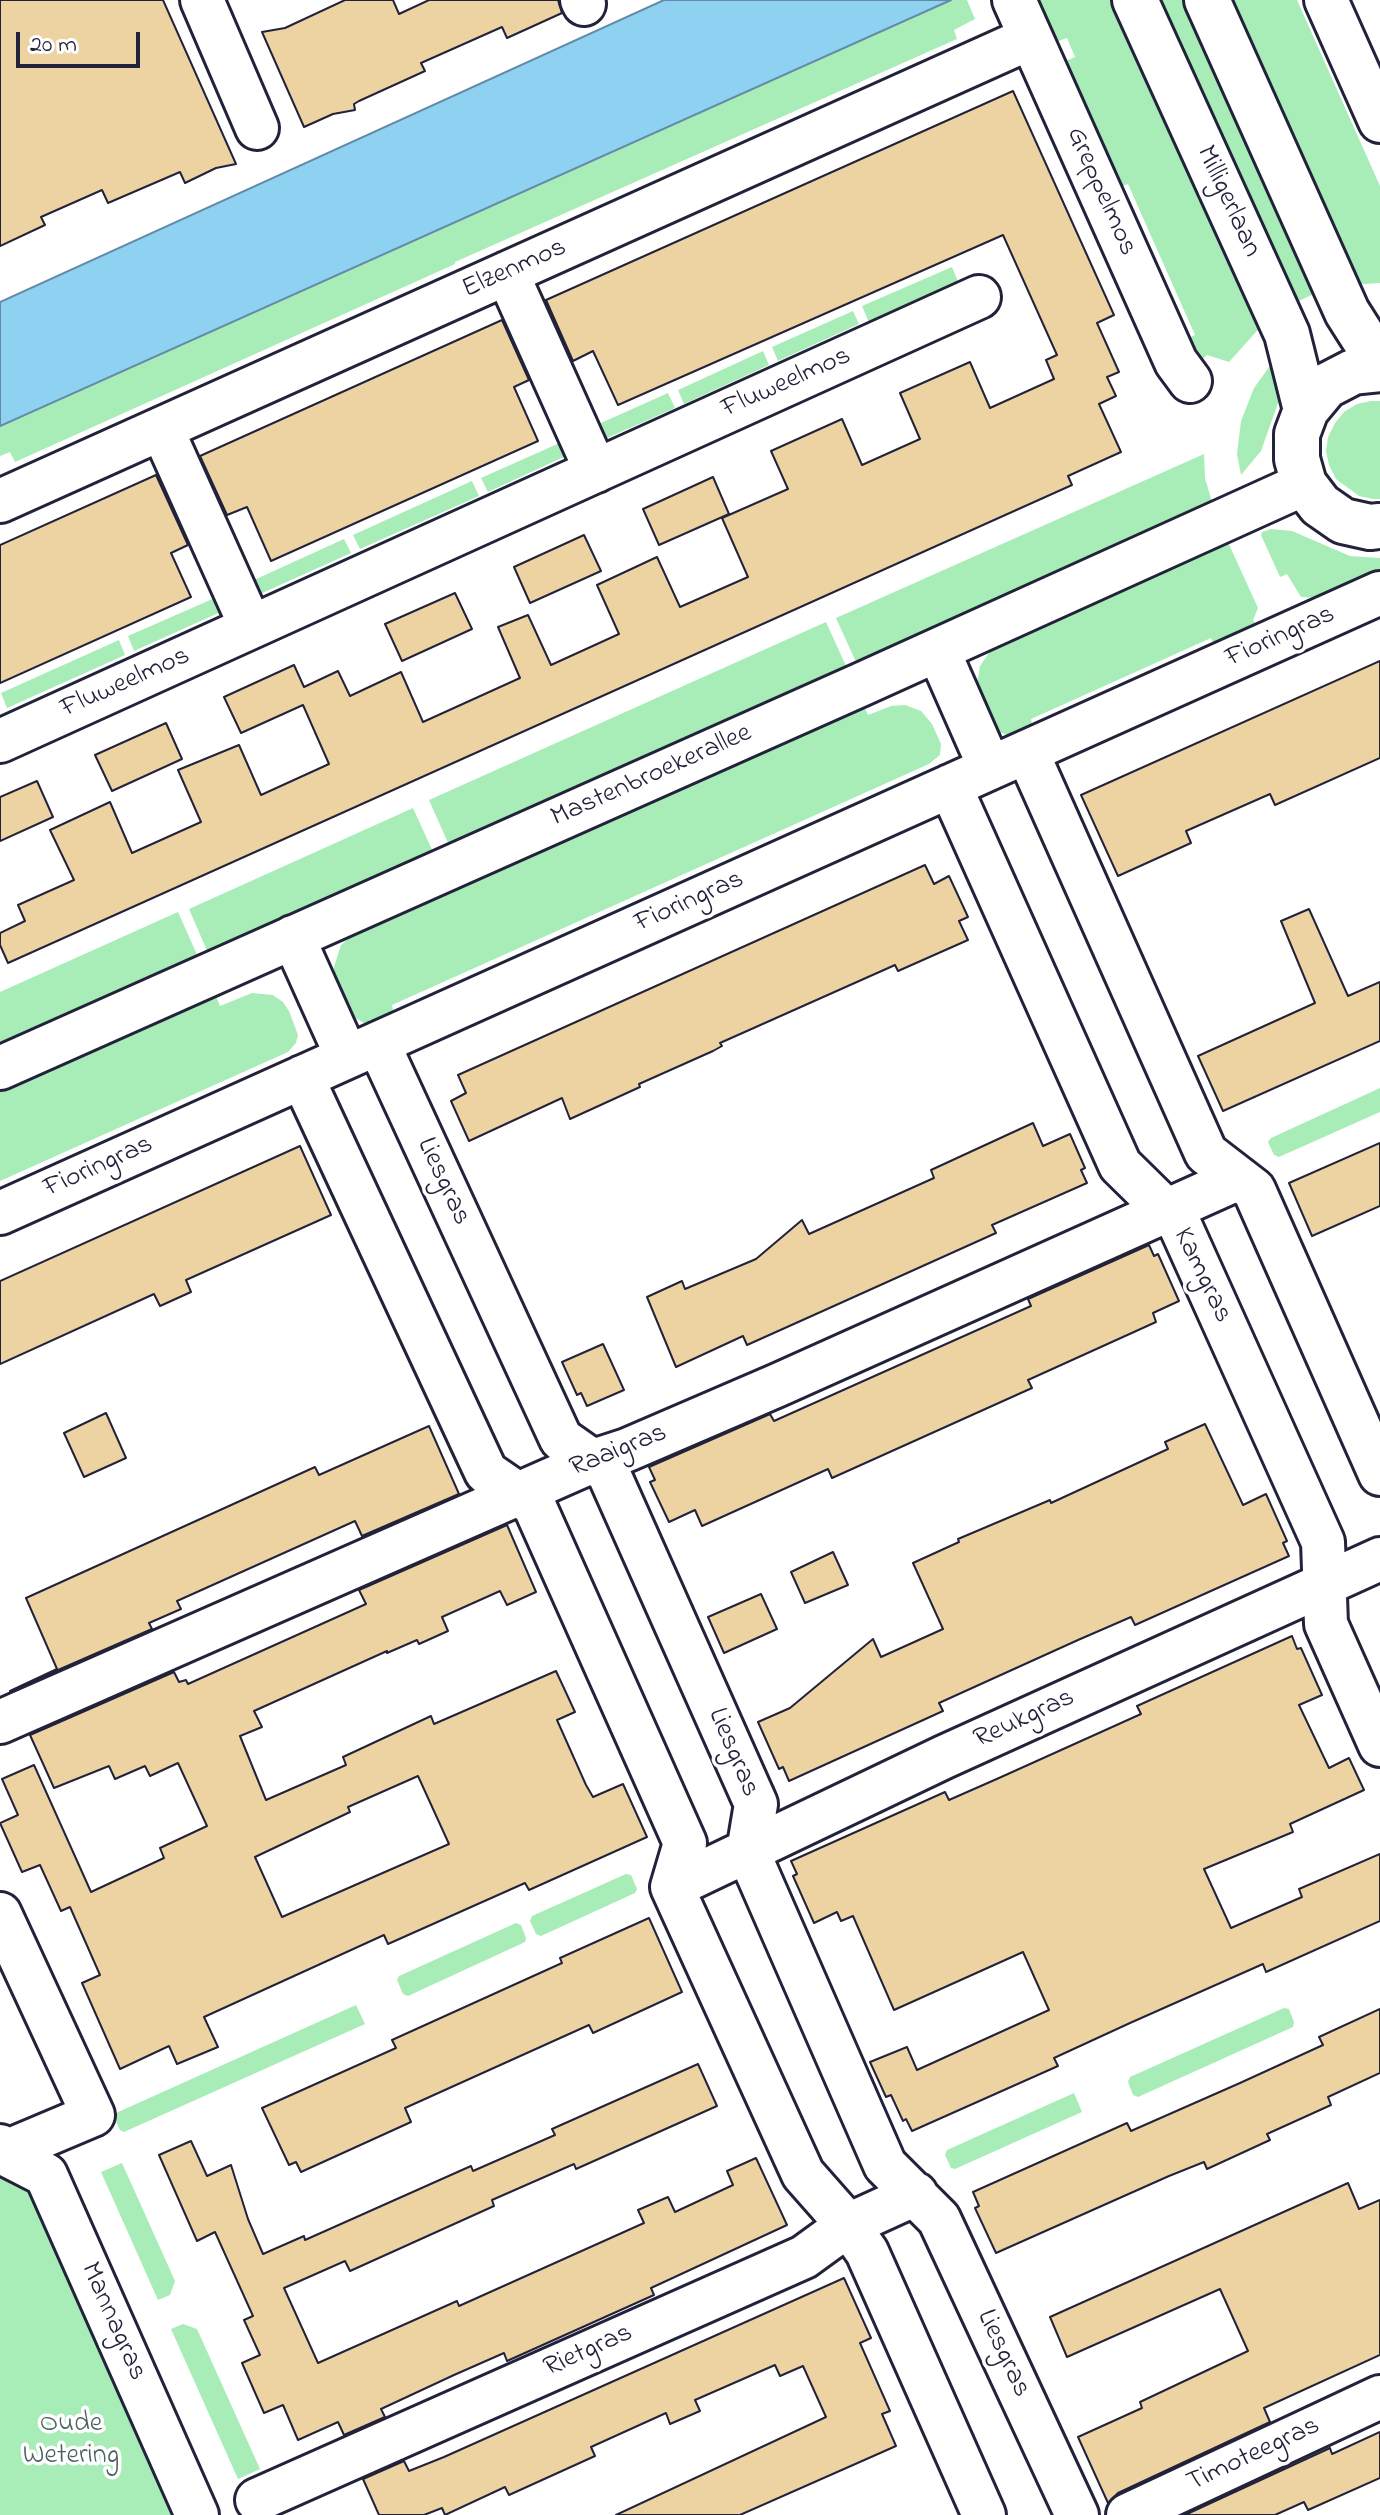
<!DOCTYPE html>
<html>
<head>
<meta charset="utf-8">
<style>
  body { margin:0 }
  #map { position:relative; width:1380px; height:2515px; overflow:hidden; background:#fff; font-family:"Indie Flower",sans-serif }
  canvas { display:block }
  .scale { position:absolute; left:16px; top:32px; width:124px; height:36px; box-sizing:border-box; border:4px solid #22223b; border-top:0; padding-left:10px; font-size:24px; line-height:28px; white-space:nowrap; color:#22223b; -webkit-text-stroke:6px #fff; paint-order:stroke }
</style>
</head>
<body>
<div id="map">
<canvas width="1380" height="2515"></canvas>
<div class="scale">20 m</div>
</div>
<script>
const c = document.querySelector('canvas').getContext('2d');
c.lineJoin = 'round';
function fillPath(path, color) {
  c.fillStyle = color;
  c.fill(path, 'evenodd');
}
function toPath(rows) {
  const path = new Path2D();
  for (const r of rows) {
    path.moveTo(r[0], r[1]);
    for (let i = 2; i < r.length; i += 2) path.lineTo(r[i], r[i + 1]);
  }
  return path;
}
function strokePath(path, color, width, dash) {
  c.strokeStyle = color;
  c.lineWidth = width;
  c.lineCap = dash ? 'butt' : 'round';
  c.setLineDash(dash || []);
  c.stroke(path);
}
function write(font, color, halo, rows, align = 'center') {
  c.font = font + ' "Indie Flower",sans-serif';
  c.lineWidth = 7;
  c.setLineDash([]);
  c.textBaseline = 'middle';
  c.strokeStyle = halo;
  c.fillStyle = color;
  for (const [text, x, y, turn = 0] of rows) {
    c.save();
    c.translate(x, y);
    c.rotate((+turn || 0) * Math.PI / 180);
    c.textAlign = isNaN(turn) ? turn : align;
    if (halo) c.strokeText(text, 0, 0);
    c.fillText(text, 0, 0);
    c.restore();
  }
}
fillPath(toPath([
  [951,0,967,0,975,19,954,30,957,39,455,262,455,264,15,462,10,452,0,456,0,426],
  [1030,0,1123,0,1265,322,1229,362,1207,355,1196,366,1182,341,1195,335,1128,184,1114,189,1059,64,1075,57,1067,38,1050,44],
  [1147,0,1193,0,1318,292,1286,307],
  [1218,0,1297,0,1380,186,1380,283,1349,285],
  [952,267,962,291,873,332,862,306],
  [853,311,859,324,778,361,772,347],
  [763,351,769,365,684,404,678,390],
  [1277,356,1281,390,1278,403,1261,451,1241,475,1237,454,1241,421,1254,388],
  [668,393,675,408,607,438,601,423],
  [1371,401,1380,401,1380,499,1373,499,1359,496,1336,479,1329,465,1326,451,1328,437,1335,423,1344,412,1357,404],
  [564,441,570,454,488,492,481,478],
  [1204,454,1205,478,1212,502,856,662,836,618],
  [472,481,479,496,360,549,353,535],
  [1271,529,1292,531,1350,556,1380,558,1380,570,1318,598,1301,597,1287,574,1280,577,1261,535,1262,532],
  [344,539,351,553,260,594,254,580],
  [1227,540,1258,608,1253,620,1259,629,1216,648,1211,638,1031,719,1033,729,1013,737,996,731,976,690,980,666,993,647],
  [217,597,223,611,134,651,128,636],
  [826,622,846,666,449,845,429,800],
  [119,640,125,655,7,708,1,693],
  [863,704,868,715,891,706,905,705,921,711,932,724,941,744,940,755,929,764,392,1005,394,1016,370,1024,364,1023,349,1014,334,981,334,967,341,945,361,928],
  [413,808,433,852,208,953,189,909],
  [178,912,198,957,0,1046,0,992],
  [252,993,273,995,283,1002,289,1011,298,1035,296,1043,288,1052,0,1181,0,1090,215,994,220,1006],
  [1380,1088,1380,1112,1279,1157,1274,1155,1268,1142,1271,1138],
  [626,1874,631,1875,637,1889,635,1893,541,1936,536,1934,530,1921,532,1916],
  [516,1923,521,1925,526,1938,525,1942,408,1996,403,1994,397,1980,399,1976],
  [356,2005,365,2024,124,2132,120,2130,114,2117,116,2113],
  [1284,2008,1289,2009,1294,2022,1293,2027,1138,2097,1133,2095,1128,2082,1130,2077],
  [1074,2093,1082,2112,955,2169,951,2168,945,2155,947,2150],
  [122,2163,175,2281,170,2295,158,2300,101,2172],
  [0,2169,37,2192,182,2515,0,2515],
  [183,2324,197,2329,260,2469,238,2479,171,2329]
]), '#a8ecb7');
const water = toPath([
  [664,0,951,0,0,426,0,302,664,0]
]);
fillPath(water, '#8fd1f1');
strokePath(water, '#638ba8', 2);
const building = toPath([
  [0,0,163,0,236,164,216,168,185,183,180,172,108,203,102,190,41,217,45,225,0,246,0,0],
  [345,0,393,0,399,14,429,0,558,0,562,13,507,38,502,27,421,63,425,71,359,101,354,104,355,110,333,114,304,127,262,32,285,28,345,0],
  [1013,91,1114,315,1097,323,1119,372,1107,377,1116,396,1099,404,1121,452,1068,476,1072,485,8,963,0,945,0,933,25,921,18,905,74,880,50,830,110,802,132,853,201,822,178,770,239,745,261,795,329,764,303,705,241,733,224,697,294,665,304,687,338,671,350,696,401,672,423,722,520,678,498,627,528,615,551,665,619,634,597,585,657,557,680,607,748,577,722,518,788,489,771,451,842,419,862,465,920,439,900,393,970,362,990,408,1054,379,1046,360,1057,355,1003,235,618,405,593,351,573,361,546,300,1013,91],
  [502,320,529,380,514,387,538,441,271,561,247,507,227,515,200,456,502,320],
  [156,475,188,545,171,553,191,597,0,683,0,545,156,475],
  [713,477,729,514,659,545,643,509,713,477],
  [584,535,601,571,530,603,514,567,584,535],
  [455,593,472,629,402,661,385,624,455,593],
  [1380,661,1380,758,1275,805,1270,794,1186,831,1191,843,1118,876,1081,795,1380,661],
  [166,723,182,759,112,791,95,755,166,723],
  [37,781,53,817,0,841,0,797,37,781],
  [925,865,934,884,949,876,968,917,959,921,968,940,898,971,895,965,812,1002,720,1043,722,1046,713,1051,639,1084,640,1087,570,1119,562,1098,469,1141,451,1101,466,1093,458,1075,925,865],
  [1309,909,1348,996,1380,982,1380,1041,1223,1111,1198,1056,1315,1003,1281,921,1309,909],
  [1033,1123,1043,1146,1070,1134,1085,1168,1081,1170,1087,1183,992,1225,996,1233,825,1310,747,1345,743,1336,676,1367,647,1297,682,1281,685,1289,756,1259,802,1220,809,1234,934,1178,931,1170,1033,1123],
  [1380,1143,1380,1206,1312,1236,1289,1183,1380,1143],
  [300,1146,331,1215,186,1280,191,1292,160,1306,154,1294,0,1364,0,1281,300,1146],
  [1149,1245,1154,1256,1158,1254,1179,1301,1153,1313,1156,1322,1028,1380,1032,1388,832,1478,828,1469,702,1526,695,1510,669,1522,650,1482,655,1480,649,1467,770,1414,774,1421,1031,1306,1028,1299,1149,1245],
  [603,1344,624,1390,587,1406,581,1393,577,1395,562,1362,603,1344],
  [106,1413,126,1458,84,1477,64,1433,106,1413],
  [1205,1424,1243,1505,1266,1494,1287,1541,1283,1543,1289,1556,1135,1625,1131,1617,1078,1640,939,1703,943,1711,789,1781,783,1767,779,1769,758,1722,790,1708,873,1639,881,1657,943,1629,913,1563,959,1542,958,1539,1050,1500,1051,1503,1168,1449,1165,1442,1205,1424],
  [429,1426,459,1494,362,1536,355,1521,177,1601,181,1609,149,1623,152,1629,10,1691,57,1669,26,1598,315,1467,319,1475,429,1426],
  [507,1525,536,1592,507,1605,500,1591,442,1617,448,1631,419,1644,417,1640,387,1653,387,1651,254,1711,262,1727,240,1736,266,1800,346,1765,343,1757,431,1716,434,1724,556,1671,575,1712,557,1720,586,1785,593,1797,623,1784,647,1837,529,1890,525,1883,388,1944,384,1935,204,2017,218,2047,177,2064,169,2046,120,2069,82,1983,100,1975,70,1907,61,1911,40,1865,22,1872,0,1823,18,1815,2,1779,34,1765,91,1892,164,1858,160,1848,207,1826,178,1763,150,1776,145,1766,115,1779,109,1766,54,1788,30,1735,174,1672,179,1682,186,1680,188,1684,366,1604,359,1590,507,1525],
  [418,1776,449,1844,282,1917,255,1857,350,1812,348,1807,418,1776],
  [833,1552,848,1585,805,1603,791,1572,833,1552],
  [761,1594,777,1629,724,1653,708,1617,761,1594],
  [1292,1636,1297,1649,1301,1648,1322,1695,1299,1705,1329,1768,1349,1758,1364,1790,1290,1824,1293,1832,1204,1869,1231,1928,1302,1897,1299,1889,1380,1854,1380,1921,1266,1972,1263,1964,1130,2023,1054,2058,1058,2066,912,2131,906,2119,903,2121,891,2095,886,2097,870,2062,907,2047,917,2070,1049,2010,1023,1952,894,2010,853,1916,841,1921,837,1912,814,1923,793,1876,797,1874,791,1861,945,1792,949,1800,999,1778,1141,1714,1137,1706,1292,1636],
  [649,1918,682,1992,593,2033,589,2025,405,2108,411,2122,301,2172,296,2162,289,2165,262,2108,396,2048,392,2040,562,1963,560,1958,649,1918],
  [1380,2009,1380,2073,1328,2097,1331,2105,1267,2134,1270,2140,1207,2169,1204,2162,1169,2176,996,2253,975,2208,979,2206,973,2192,1127,2123,1131,2131,1240,2083,1323,2045,1319,2037,1380,2009],
  [698,2064,717,2106,576,2169,574,2164,492,2200,494,2206,350,2271,345,2261,284,2288,318,2363,457,2301,459,2306,644,2223,638,2210,668,2197,675,2212,733,2185,727,2171,756,2158,787,2225,651,2288,654,2295,507,2361,504,2353,454,2375,381,2409,385,2417,344,2435,338,2422,298,2440,283,2405,264,2413,242,2363,260,2355,244,2320,253,2316,215,2232,197,2241,159,2155,191,2141,207,2176,231,2165,248,2219,263,2254,304,2236,305,2240,471,2166,473,2171,555,2135,552,2129,698,2064],
  [1348,2183,1359,2209,1380,2200,1380,2355,1264,2408,1270,2422,1118,2493,1108,2503,1078,2437,1142,2408,1140,2402,1248,2351,1220,2289,1067,2357,1050,2317,1348,2183],
  [844,2278,871,2338,860,2343,890,2411,882,2414,896,2446,740,2515,616,2515,826,2417,803,2366,780,2376,775,2365,695,2400,700,2411,670,2424,666,2413,591,2447,595,2456,509,2495,505,2487,445,2515,442,2508,424,2515,379,2515,363,2479,404,2461,409,2471,444,2457,844,2278],
  [1380,2432,1380,2478,1308,2510,1304,2502,1275,2515,1185,2515,1330,2448,1332,2454,1380,2432]
]);
fillPath(building, '#eed3a2');
strokePath(building, '#22223b', 2);
const street = toPath([
  [202,0,257,128],
  [582,0,584,4],
  [1014,0,1176,362,1190,381],
  [1326,0,1380,121],
  [507,273,596,471],
  [162,429,251,627],
  [0,501,1030,38],
  [938,650,990,768],
  [0,741,979,297],
  [1027,752,1206,1153,1254,1190,1380,1474],
  [950,786,1120,1165,1179,1223,1323,1542,1326,1624,1380,1745],
  [293,937,347,1057],
  [378,1043,561,1439,608,1472,756,1804,748,1852,885,2165,939,2219,1077,2515],
  [0,1068,860,685,1304,484],
  [302,1077,486,1472,534,1505,685,1843,672,1887,803,2174,848,2225,867,2252,984,2515],
  [0,1213,1380,593],
  [0,1722,593,1461,627,1450,778,1385,1237,1179],
  [672,1887,944,1757,1380,1559],
  [0,1914,93,2115,3,2153],
  [0,2146,3,2153,46,2175,197,2515],
  [257,2500,804,2257,848,2225,916,2194],
  [1128,2515,1380,2397]
]);
const secondary = toPath([
  [1135,0,1287,334,1306,410],
  [1207,0,1347,312,1380,364],
  [1380,369,1353,372,1326,386,1306,410,1297,434,1297,459,1304,484,1320,505,1343,521,1370,527,1380,526]
]);
strokePath(street, '#22223b', 48);
strokePath(secondary, '#22223b', 50);
strokePath(street, '#fff', 42);
strokePath(secondary, '#fff', 44);
write('28px', '#22223b', '#fff', [
  ["Greppelmos",1100,192,66],
  ["Milligerlaan",1227,202,65],
  ["Elzenmos",515,270,-24],
  ["Fluweelmos",787,384,-24],
  ["Fioringras",1281,638,-24],
  ["Fluweelmos",126,684,-24],
  ["Mastenbroekerallee",652,777,-24],
  ["Fioringras",690,903,-24],
  ["Fioringras",99,1168,-24],
  ["Liesgras",442,1182,65],
  ["Kamgras",1201,1276,64],
  ["Raaigras",619,1452,-22],
  ["Reukgras",1025,1720,-25],
  ["Liesgras",732,1753,67],
  ["Mannagras",112,2322,66],
  ["Rietgras",589,2352,-24],
  ["Liesgras",1002,2354,65],
  ["Timoteegras",1254,2456,-25]
]);
write('28px', '#4a5f60', '#fff', [
  ["Oude",71,2425],
  ["Wetering",71,2457]
]);
</script>
</body>
</html>
